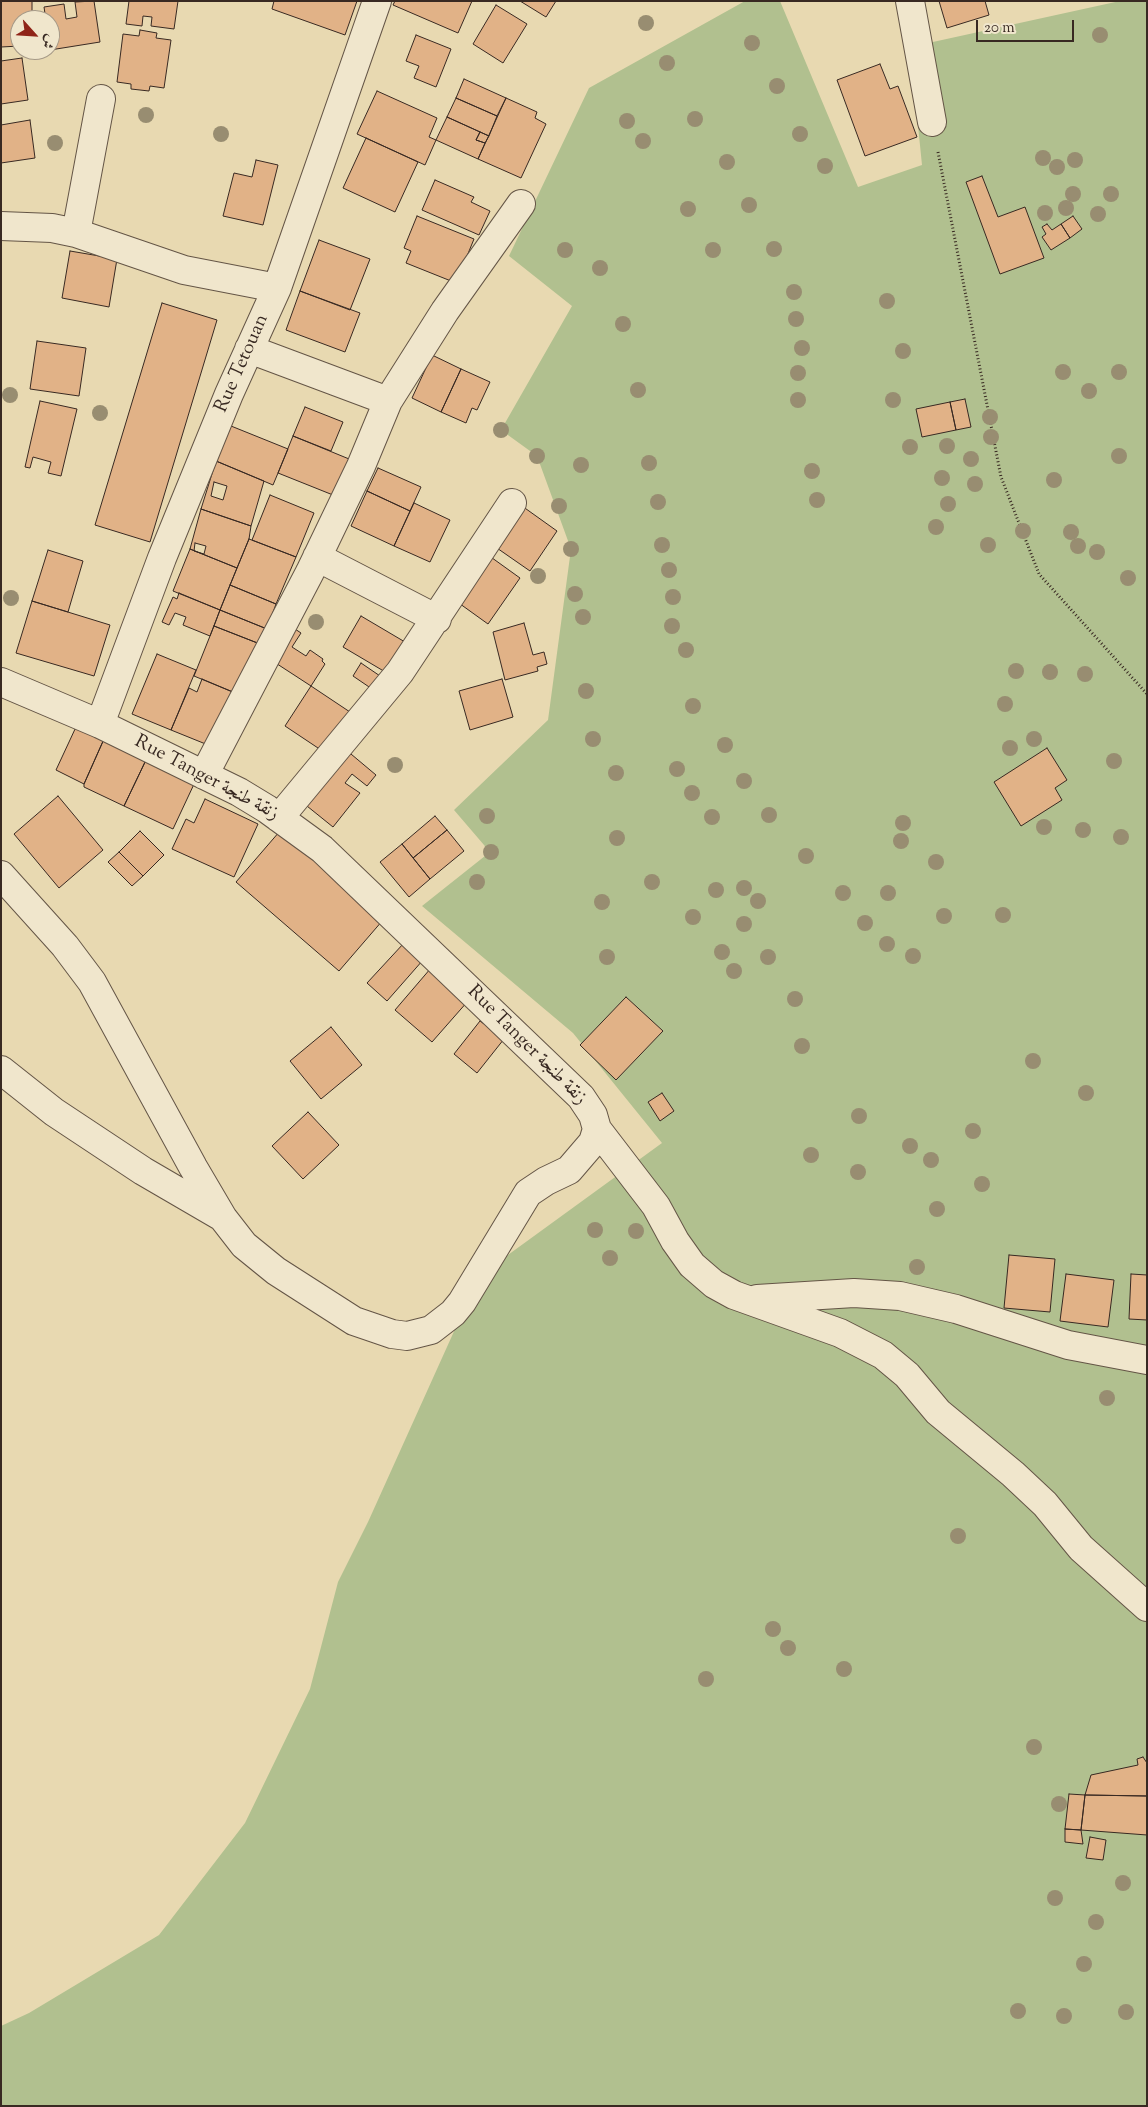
<!DOCTYPE html>
<html>
<head>
<meta charset="utf-8">
<style>
  body { margin:0 }
  #map { position:relative; width:1148px; height:2107px; overflow:hidden; background:#e8d9b1; font-family:"Sorts Mill Goudy",Amiri,serif }
  canvas { display:block }
  .frame { position:absolute; inset:0; border:2px solid #382922; pointer-events:none }
  .north { position:absolute; left:10px; top:10px; width:50px; height:50px; box-sizing:border-box; background:#f0e6cc; border:1px solid #a69a88; border-radius:50%; rotate:116deg; font-size:14px; font-weight:700; line-height:20px; text-align:center; color:#382922 }
  .north::after { content:''; display:block; margin:auto; width:18px; height:22px; background:#8f2418; clip-path:polygon(50% 0,100% 100%,50% 72%,0 100%) }
  .scale { position:absolute; left:976px; top:20px; width:98px; height:22px; box-sizing:border-box; border:2px solid #382922; border-top:0; padding-left:6px; font-size:15px; line-height:18px; white-space:nowrap; color:#382922; -webkit-text-stroke:4px #f0e6cc; paint-order:stroke }
</style>
</head>
<body>
<div id="map">
<canvas width="1148" height="2107"></canvas>
<div class="frame"></div>
<div class="north">ش</div>
<div class="scale">20 m</div>
</div>
<script>
const c = document.querySelector('canvas').getContext('2d');
c.lineJoin = 'round';
function fillPath(path, color) {
  c.fillStyle = color;
  c.fill(path, 'evenodd');
}
function toPath(rows) {
  const path = new Path2D();
  for (const r of rows) {
    path.moveTo(r[0], r[1]);
    for (let i = 2; i < r.length; i += 2) path.lineTo(r[i], r[i + 1]);
  }
  return path;
}
function strokePath(path, color, width, dash) {
  c.strokeStyle = color;
  c.lineWidth = width;
  c.lineCap = dash ? 'butt' : 'round';
  c.setLineDash(dash || []);
  c.stroke(path);
}
function write(font, color, halo, rows, align = 'center') {
  c.font = font + ' "Sorts Mill Goudy",Amiri,serif';
  c.lineWidth = 4;
  c.setLineDash([]);
  c.textBaseline = 'middle';
  c.strokeStyle = halo;
  c.fillStyle = color;
  for (const [text, x, y, turn = 0] of rows) {
    c.save();
    c.translate(x, y);
    c.rotate((+turn || 0) * Math.PI / 180);
    c.textAlign = isNaN(turn) ? turn : align;
    if (halo) c.strokeText(text, 0, 0);
    c.fillText(text, 0, 0);
    c.restore();
  }
}
fillPath(toPath([
  [745,1,780,1,858,187,922,165,910,47,1120,1,1147,1,1147,2106,1,2106,1,2026,29,2013,159,1935,245,1823,310,1689,338,1582,368,1522,479,1276,662,1143,573,1033,422,906,490,852,454,810,548,720,571,549,537,456,501,430,572,306,509,256,589,88]
]), '#b1c08f');
const building = toPath([
  [1,1,32,1,32,20,20,20,20,46,1,47,1,1],
  [94,1,100,42,50,50,50,20,46,20,44,7,64,4,66,19,77,17,75,2,94,1],
  [129,1,178,1,174,29,151,26,152,17,143,16,142,26,126,24,129,1],
  [274,1,357,1,345,35,272,9,274,1],
  [395,1,472,1,458,33,393,5,395,1],
  [520,1,556,1,546,17,520,1],
  [939,1,985,1,989,15,947,28,939,1],
  [496,5,527,24,503,63,473,44,496,5],
  [140,30,157,33,156,38,171,40,164,88,150,86,149,91,131,89,131,84,117,82,123,34,139,36,140,30],
  [416,35,451,49,436,87,414,78,419,66,406,61,416,35],
  [22,58,28,100,1,104,1,61,22,58],
  [880,64,890,89,898,86,917,137,865,156,837,80,880,64],
  [464,79,506,98,497,116,456,98,464,79],
  [377,91,437,118,429,137,436,140,425,165,357,134,377,91],
  [456,98,497,116,489,136,447,117,456,98],
  [506,98,537,112,535,118,546,124,521,178,478,159,506,98],
  [447,117,480,132,476,140,485,143,478,159,436,140,447,117],
  [30,120,35,158,1,163,1,125,30,120],
  [480,132,489,136,485,143,476,140,480,132],
  [366,138,418,162,395,212,343,188,366,138],
  [256,160,278,165,263,225,223,216,234,173,252,177,256,160],
  [982,176,998,217,1025,207,1044,258,1000,274,966,182,982,176],
  [435,180,474,197,471,202,490,211,479,235,422,210,435,180],
  [417,216,474,239,456,283,406,263,411,251,404,248,417,216],
  [1073,216,1082,229,1070,238,1061,224,1073,216],
  [1047,224,1052,230,1061,224,1070,238,1051,250,1042,237,1046,234,1042,227,1047,224],
  [319,240,370,259,350,310,300,291,319,240],
  [70,251,117,259,109,307,62,298,70,251],
  [300,291,360,313,345,352,286,330,300,291],
  [162,303,217,320,150,542,95,525,162,303],
  [37,341,86,348,79,396,30,389,37,341],
  [432,355,461,369,441,412,412,398,432,355],
  [461,369,490,382,477,410,472,408,466,423,441,412,461,369],
  [965,399,971,427,956,430,950,402,965,399],
  [40,401,77,409,61,476,48,473,51,462,33,457,30,468,25,467,40,401],
  [950,402,956,430,922,437,916,409,950,402],
  [305,407,343,422,331,451,293,436,305,407],
  [231,426,288,449,273,485,216,461,231,426],
  [293,436,354,461,338,497,278,473,293,436],
  [216,461,264,481,251,526,201,509,216,461],
  [214,482,227,486,223,500,211,496,214,482],
  [378,468,421,487,410,511,367,491,378,468],
  [367,491,410,511,394,546,351,526,367,491],
  [270,495,314,513,296,557,252,540,270,495],
  [414,503,450,520,430,562,394,546,414,503],
  [522,506,557,531,530,571,494,546,522,506],
  [201,509,251,526,249,539,237,568,190,549,201,509],
  [195,543,206,546,204,554,194,551,195,543],
  [249,539,296,557,276,604,230,585,249,539],
  [190,549,237,568,220,610,173,591,190,549],
  [48,550,83,561,68,612,32,601,48,550],
  [488,555,520,578,488,624,456,601,488,555],
  [230,585,276,604,267,629,220,610,230,585],
  [179,593,220,610,210,636,183,625,186,617,175,613,169,625,162,622,173,597,177,599,179,593],
  [32,601,110,625,94,676,16,653,32,601],
  [220,610,267,629,260,644,214,626,220,610],
  [361,616,405,642,387,673,343,647,361,616],
  [524,623,533,655,544,652,547,664,537,667,538,671,505,680,493,632,524,623],
  [289,625,301,633,292,647,306,656,310,650,323,659,322,661,325,664,311,686,268,658,289,625],
  [214,626,260,644,240,695,194,676,214,626],
  [157,654,196,670,171,730,132,714,157,654],
  [361,663,383,678,375,691,353,676,361,663],
  [202,679,240,695,218,749,171,730,189,688,197,692,202,679],
  [502,679,513,717,470,730,459,691,502,679],
  [311,686,350,712,324,752,285,726,311,686],
  [76,727,104,739,84,784,56,770,76,727],
  [104,739,146,760,124,806,84,787,84,784,104,739],
  [1047,748,1067,780,1055,788,1062,800,1021,826,994,782,1047,748],
  [345,749,376,775,367,786,352,774,345,783,360,793,333,827,302,802,345,749],
  [146,760,195,782,173,829,124,806,146,760],
  [58,796,103,850,59,888,14,834,58,796],
  [205,799,258,824,234,877,172,849,186,819,194,823,205,799],
  [435,816,447,830,413,858,402,844,435,816],
  [447,830,464,851,430,879,413,858,447,830],
  [140,831,164,855,143,876,119,852,140,831],
  [280,831,383,920,339,971,236,882,280,831],
  [402,844,430,879,409,897,380,862,402,844],
  [119,852,143,876,132,886,108,862,119,852],
  [404,943,423,960,387,1001,367,983,404,943],
  [431,968,468,1001,432,1042,395,1010,431,968],
  [626,997,663,1031,616,1080,580,1045,626,997],
  [480,1021,504,1039,477,1073,454,1054,480,1021],
  [331,1027,362,1065,321,1099,290,1061,331,1027],
  [662,1093,674,1111,660,1121,648,1102,662,1093],
  [308,1112,339,1145,303,1179,272,1146,308,1112],
  [1009,1255,1055,1259,1050,1312,1004,1308,1009,1255],
  [1066,1274,1114,1280,1108,1327,1060,1321,1066,1274],
  [1131,1274,1147,1275,1147,1320,1129,1319,1131,1274],
  [1143,1757,1147,1763,1147,1796,1085,1795,1091,1775,1138,1765,1137,1759,1143,1757],
  [1069,1794,1085,1795,1081,1830,1065,1829,1069,1794],
  [1085,1795,1147,1796,1147,1835,1081,1830,1085,1795],
  [1065,1829,1081,1830,1083,1844,1065,1842,1065,1829],
  [1090,1837,1106,1840,1103,1860,1086,1858,1090,1837]
]);
fillPath(building, '#e1b287');
strokePath(building, '#382922', 1);
const minor = toPath([
  [910,1,932,122],
  [1,226,52,228,76,233,184,270,277,288],
  [76,233,101,99],
  [249,349,388,401],
  [317,557,437,619],
  [1,682,100,724,239,792,267,809,322,849,581,1097,593,1115,597,1129,593,1142,569,1170,546,1181,528,1193,462,1302,453,1313,431,1330,407,1336,392,1334,354,1321,276,1271,244,1245,223,1218,193,1167,92,982,65,946,1,875],
  [100,724,162,558,229,394,277,288,377,1],
  [204,775,310,572,361,466,388,401,445,311,521,204],
  [279,818,400,672,512,503],
  [1,1070,54,1112,143,1171,222,1217],
  [597,1129,656,1206,675,1241,692,1265,714,1284,734,1295,840,1333,883,1355,907,1375,938,1412,1013,1474,1045,1504,1081,1548,1147,1607],
  [757,1299,854,1293,900,1296,956,1309,1068,1345,1147,1360]
]);
strokePath(minor, '#645546', 30);
strokePath(toPath([
  [938,152,1001,477,1039,574,1147,694]
]), '#382922', 3, [1, 2.5]);
strokePath(minor, '#f0e6cc', 28);
c.fillStyle = '#988d71';
for (const [x, y] of [
  [646,23],
  [1100,35],
  [752,43],
  [667,63],
  [777,86],
  [146,115],
  [695,119],
  [627,121],
  [221,134],
  [800,134],
  [643,141],
  [55,143],
  [1043,158],
  [1075,160],
  [727,162],
  [825,166],
  [1057,167],
  [1073,194],
  [1111,194],
  [749,205],
  [1066,208],
  [688,209],
  [1045,213],
  [1098,214],
  [774,249],
  [565,250],
  [713,250],
  [600,268],
  [794,292],
  [887,301],
  [796,319],
  [623,324],
  [802,348],
  [903,351],
  [1063,372],
  [1119,372],
  [798,373],
  [638,390],
  [1089,391],
  [10,395],
  [798,400],
  [893,400],
  [100,413],
  [990,417],
  [501,430],
  [991,437],
  [947,446],
  [910,447],
  [537,456],
  [1119,456],
  [971,459],
  [649,463],
  [581,465],
  [812,471],
  [942,478],
  [1054,480],
  [975,484],
  [817,500],
  [658,502],
  [948,504],
  [559,506],
  [936,527],
  [1023,531],
  [1071,532],
  [662,545],
  [988,545],
  [1078,546],
  [571,549],
  [1097,552],
  [669,570],
  [538,576],
  [1128,578],
  [575,594],
  [673,597],
  [11,598],
  [583,617],
  [316,622],
  [672,626],
  [686,650],
  [1016,671],
  [1050,672],
  [1085,674],
  [586,691],
  [1005,704],
  [693,706],
  [593,739],
  [1034,739],
  [725,745],
  [1010,748],
  [1114,761],
  [395,765],
  [677,769],
  [616,773],
  [744,781],
  [692,793],
  [769,815],
  [487,816],
  [712,817],
  [903,823],
  [1044,827],
  [1083,830],
  [1121,837],
  [617,838],
  [901,841],
  [491,852],
  [806,856],
  [936,862],
  [477,882],
  [652,882],
  [744,888],
  [716,890],
  [843,893],
  [888,893],
  [758,901],
  [602,902],
  [1003,915],
  [944,916],
  [693,917],
  [865,923],
  [744,924],
  [887,944],
  [722,952],
  [913,956],
  [607,957],
  [768,957],
  [734,971],
  [795,999],
  [802,1046],
  [1033,1061],
  [1086,1093],
  [859,1116],
  [973,1131],
  [910,1146],
  [811,1155],
  [931,1160],
  [858,1172],
  [982,1184],
  [937,1209],
  [595,1230],
  [636,1231],
  [610,1258],
  [917,1267],
  [1107,1398],
  [958,1536],
  [773,1629],
  [788,1648],
  [844,1669],
  [706,1679],
  [1034,1747],
  [1059,1804],
  [1123,1883],
  [1055,1898],
  [1096,1922],
  [1084,1964],
  [1018,2011],
  [1126,2012],
  [1064,2016]
]) {
  c.beginPath();
  c.arc(x, y, 8, 0, 2 * Math.PI);
  c.fill();
}
write('19px', '#382922', '#f0e6cc', [
  ["Rue Tetouan",243,364,-66],
  ["Rue Tanger زنقة طنجة",206,779,28],
  ["Rue Tanger زنقة طنجة",526,1046,45]
]);
</script>
</body>
</html>
